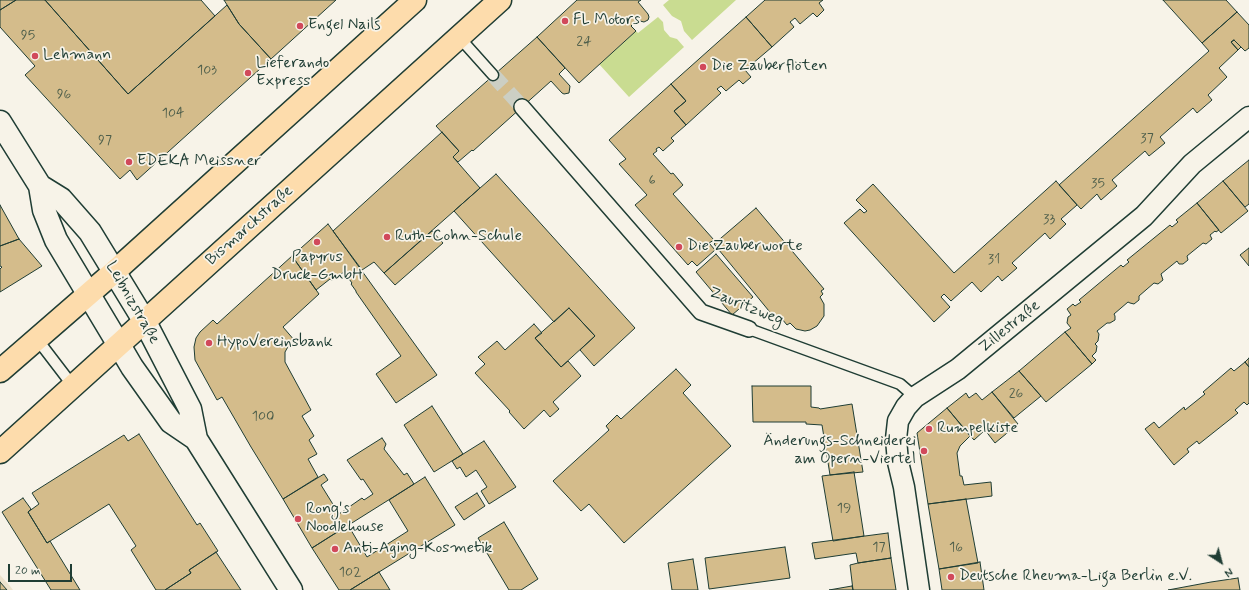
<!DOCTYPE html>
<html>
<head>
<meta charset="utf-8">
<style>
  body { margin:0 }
  #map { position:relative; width:1249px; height:590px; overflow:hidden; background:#f7f3e8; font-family:Mynerve,sans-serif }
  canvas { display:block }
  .north { position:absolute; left:1201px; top:542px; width:40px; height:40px; -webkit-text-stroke:3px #f7f3e8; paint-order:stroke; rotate:144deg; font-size:11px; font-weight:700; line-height:16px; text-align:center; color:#1f3d34 }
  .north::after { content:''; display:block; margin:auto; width:14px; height:18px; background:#1f3d34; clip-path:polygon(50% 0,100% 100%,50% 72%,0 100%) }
  .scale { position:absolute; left:8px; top:564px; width:64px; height:18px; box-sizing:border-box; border:2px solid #1f3d34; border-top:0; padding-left:5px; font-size:12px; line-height:14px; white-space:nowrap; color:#1f3d34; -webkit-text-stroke:3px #f7f3e8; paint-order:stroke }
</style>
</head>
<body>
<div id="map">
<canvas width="1249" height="590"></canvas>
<div class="north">N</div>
<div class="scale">20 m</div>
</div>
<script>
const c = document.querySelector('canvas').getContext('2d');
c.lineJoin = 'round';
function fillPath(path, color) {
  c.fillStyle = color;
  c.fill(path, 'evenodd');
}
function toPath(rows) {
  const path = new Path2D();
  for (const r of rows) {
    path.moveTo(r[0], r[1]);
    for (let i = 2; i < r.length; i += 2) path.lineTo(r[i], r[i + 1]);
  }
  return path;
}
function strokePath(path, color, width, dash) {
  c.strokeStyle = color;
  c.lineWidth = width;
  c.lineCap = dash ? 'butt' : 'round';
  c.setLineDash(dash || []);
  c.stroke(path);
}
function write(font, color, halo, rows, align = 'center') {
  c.font = font + ' Mynerve,sans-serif';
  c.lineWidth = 3.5;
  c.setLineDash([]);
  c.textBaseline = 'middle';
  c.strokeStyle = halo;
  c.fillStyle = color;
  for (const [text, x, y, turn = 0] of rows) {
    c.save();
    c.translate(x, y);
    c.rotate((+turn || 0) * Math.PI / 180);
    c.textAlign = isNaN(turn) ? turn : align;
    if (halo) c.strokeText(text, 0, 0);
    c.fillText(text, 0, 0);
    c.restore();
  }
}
fillPath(toPath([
  [0,575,10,586,13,590,0,590]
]), '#ece2cc');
fillPath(toPath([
  [669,0,736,0,692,40,684,31,681,21,672,16,663,5],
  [658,17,663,22,664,30,670,37,677,39,684,47,629,97,599,64,636,31,638,33]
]), '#c9dc91');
const building = toPath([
  [0,0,16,0,0,10,0,0],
  [16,0,45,0,128,94,227,5,239,24,271,59,137,180,130,170,120,179,25,75,35,66,0,27,0,10,16,0],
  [45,0,201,0,215,16,128,94,45,0],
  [224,0,336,0,271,59,239,24,224,0],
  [577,0,641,0,638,2,648,14,649,17,648,20,644,22,640,21,637,18,635,20,636,21,631,26,636,31,579,83,537,37,577,0],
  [765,0,823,0,819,3,824,10,817,17,813,13,800,24,795,18,790,22,794,27,772,47,746,17,765,0],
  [1163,0,1226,0,1237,12,1202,43,1163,0],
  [1237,12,1249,25,1249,48,1245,51,1234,40,1231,42,1238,50,1219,68,1227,77,1208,95,1212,100,1197,113,1193,108,1160,137,1165,143,1149,156,1145,151,1112,180,1117,186,1101,200,1097,194,1081,209,1059,185,1209,51,1202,43,1237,12],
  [746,17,772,47,745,70,751,77,743,84,739,80,726,91,721,86,717,89,721,93,686,125,674,111,686,101,671,84,746,17],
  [537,37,565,68,559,74,570,86,569,93,564,94,562,93,551,81,473,151,472,150,458,162,453,157,459,151,436,126,537,37],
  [1234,40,1241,47,1238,50,1231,42,1234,40],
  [671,84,686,101,674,111,686,125,671,138,674,141,663,151,659,147,656,149,657,151,653,154,671,174,673,173,683,185,673,194,714,240,709,243,715,250,697,266,692,261,688,265,635,205,647,195,619,164,626,159,609,140,671,84],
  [442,132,459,151,453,157,480,188,384,273,374,262,362,270,333,231,442,132],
  [1249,160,1249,204,1245,207,1223,181,1249,160],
  [496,174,635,328,594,366,580,350,595,336,569,308,554,322,454,211,496,174],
  [1056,181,1077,205,1061,219,1066,224,1050,239,1045,233,1012,263,1017,268,1002,281,998,276,981,292,972,282,951,301,944,294,941,297,950,307,934,322,844,223,860,209,864,213,867,211,856,200,873,184,954,273,1056,181],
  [1223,181,1248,211,1221,233,1197,203,1223,181],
  [1197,203,1219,230,1216,232,1215,231,1210,235,1212,239,1206,244,1203,243,1187,256,1188,260,1183,264,1179,264,1177,261,1161,274,1163,280,1158,284,1154,283,1139,296,1139,300,1134,304,1130,303,1128,302,1114,314,1115,316,1115,320,1110,323,1107,323,1097,331,1099,334,1098,341,1095,344,1097,346,1096,352,1092,356,1096,360,1092,364,1065,332,1071,328,1067,323,1068,317,1071,315,1067,309,1073,304,1075,306,1081,302,1079,300,1121,265,1123,267,1129,262,1127,260,1170,225,1172,227,1178,222,1176,220,1197,203],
  [0,205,19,239,0,246,0,205],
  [756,208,824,289,821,291,823,294,820,297,824,304,824,316,817,326,810,330,805,331,796,329,790,323,787,325,782,319,778,322,714,244,756,208],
  [328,224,437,375,396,403,376,374,401,356,356,292,356,291,351,284,352,283,344,272,332,280,330,279,316,290,292,256,328,224],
  [432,231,443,243,395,285,384,273,432,231],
  [19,239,42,266,0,292,0,269,2,267,0,266,0,246,19,239],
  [1249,248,1249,266,1240,255,1249,248],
  [716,254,753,297,732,315,696,272,716,254],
  [292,256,319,294,283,327,295,341,289,345,285,352,285,362,311,410,302,416,314,436,309,440,317,454,308,459,318,477,283,499,251,447,222,397,217,400,195,360,194,347,196,338,200,332,213,320,217,324,292,256],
  [569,308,595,336,561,367,535,338,569,308],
  [534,324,542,333,535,338,561,367,568,361,581,376,553,402,559,409,550,417,544,410,524,429,509,412,510,411,475,373,485,364,478,357,497,341,505,350,534,324],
  [1065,332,1092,364,1046,402,1019,371,1065,332],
  [1249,358,1249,367,1245,362,1249,358],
  [1245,362,1249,367,1249,403,1247,405,1244,402,1235,410,1238,413,1199,444,1197,441,1187,449,1189,452,1174,465,1145,429,1154,422,1159,428,1184,407,1185,410,1205,394,1203,392,1231,368,1234,371,1245,362],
  [676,369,691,385,683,393,731,446,624,543,589,504,581,511,553,481,609,430,606,426,617,415,621,419,676,369],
  [1019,371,1041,396,1014,418,992,392,1019,371],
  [752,386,811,386,811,407,819,408,820,409,852,404,863,472,830,475,822,425,806,424,806,422,753,422,752,386],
  [992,392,1018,424,995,443,985,430,974,440,947,408,966,393,969,398,976,393,982,400,992,392],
  [432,406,463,454,434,472,404,425,432,406],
  [947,408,970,436,960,446,957,453,960,476,962,476,964,485,991,482,992,496,928,504,917,433,947,408],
  [139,434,197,525,200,523,218,551,189,570,191,573,165,590,156,590,131,550,136,546,109,504,47,543,28,512,39,504,32,493,124,435,128,441,139,434],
  [382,438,386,444,384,449,404,475,407,473,414,484,312,548,283,499,324,474,328,480,321,485,339,514,362,498,364,500,373,494,363,479,361,480,347,460,382,438],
  [484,441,516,487,489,504,481,491,487,487,476,470,466,477,460,467,457,469,452,461,484,441],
  [854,472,864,536,833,541,822,476,854,472],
  [425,477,455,525,350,590,339,590,312,548,348,525,367,557,408,531,389,500,425,477],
  [477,493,485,506,464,520,455,507,477,493],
  [23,498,31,509,28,512,47,543,50,541,80,590,51,590,2,512,23,498],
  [966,499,978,563,939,569,928,504,966,499],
  [504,522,538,579,521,590,509,590,478,538,504,522],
  [888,533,891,558,858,563,856,553,815,559,812,543,888,533],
  [785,547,790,578,709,589,705,558,785,547],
  [216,552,241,590,165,590,191,573,189,570,216,552],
  [891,558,896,590,853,590,850,565,858,563,891,558],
  [693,559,698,590,672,590,668,563,693,559],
  [980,562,984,590,942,590,939,569,980,562],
  [379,572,390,590,350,590,379,572],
  [1238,578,1240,590,1168,590,1211,582,1238,578],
  [0,582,7,590,0,590,0,582],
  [852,586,853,590,829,590,852,586]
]);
fillPath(building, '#d4bc8b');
strokePath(building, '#1f3d34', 1);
strokePath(toPath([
  [493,75,522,107]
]), '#cccfc4', 15, [15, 8]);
const service = toPath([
  [459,37,493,75],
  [749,329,900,384,915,397],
  [37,339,73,386]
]);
const pedestrian = toPath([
  [522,107,701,312,749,329]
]);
const minor = toPath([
  [919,590,904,487,898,462,896,439,898,421,906,407,915,397,958,369,1144,216,1192,164,1249,117]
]);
const tertiary = toPath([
  [0,122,40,186,44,210,56,240,119,345,132,367,171,422,196,439],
  [40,186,61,199,90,232,145,322,190,409,196,439,291,590]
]);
const primary = toPath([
  [0,371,114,272,415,0],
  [0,452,500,0]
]);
strokePath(service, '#1f3d34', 13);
strokePath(pedestrian, '#1f3d34', 18);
strokePath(minor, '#1f3d34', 23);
strokePath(tertiary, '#1f3d34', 25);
strokePath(primary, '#1f3d34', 25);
strokePath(service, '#f7f3e8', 10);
strokePath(pedestrian, '#f7f3e8', 15);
strokePath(minor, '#f7f3e8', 20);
strokePath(tertiary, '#f7f3e8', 22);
strokePath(primary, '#fddcac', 22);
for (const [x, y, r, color] of [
  [565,21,4,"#d1495b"],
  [300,26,4,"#d1495b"],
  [35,56,4,"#d1495b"],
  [703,67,4,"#d1495b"],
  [248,73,4,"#d1495b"],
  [129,162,4,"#d1495b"],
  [387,237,4,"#d1495b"],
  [317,242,4,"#d1495b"],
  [679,247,4,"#d1495b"],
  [209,343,4,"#d1495b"],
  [929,429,4,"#d1495b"],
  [924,451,4,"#d1495b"],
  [298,519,4,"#d1495b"],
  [335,549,4,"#d1495b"],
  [951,577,4,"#d1495b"]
]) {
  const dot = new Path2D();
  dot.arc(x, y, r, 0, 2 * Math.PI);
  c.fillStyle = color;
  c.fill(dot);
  strokePath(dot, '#f7f3e8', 1.5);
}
write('14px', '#4c5d4a', null, [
  ["95",28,36],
  ["24",584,42],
  ["103",207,71],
  ["96",64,95],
  ["104",173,114],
  ["37",1147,139],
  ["97",105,141],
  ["6",652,181],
  ["35",1098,184],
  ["33",1049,220],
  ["31",994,260],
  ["26",1016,394],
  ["100",263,417],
  ["19",844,509],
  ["17",879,548],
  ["16",956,548],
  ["102",350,573]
]);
write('16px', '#1f3d34', '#f7f3e8', [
  ["FL Motors",573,21],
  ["Engel Nails",308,26],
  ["Lehmann",43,56],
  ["Lieferando",256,64],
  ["Express",256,82],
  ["Die Zauberflöten",711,67],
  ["EDEKA Meissner",137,162],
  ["Ruth-Cohn-Schule",395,237],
  ["Die Zauberworte",687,247],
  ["Papyrus",317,258,"center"],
  ["Druck-GmbH",317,276,"center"],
  ["HypoVereinsbank",217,343],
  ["Rumpelkiste",937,429],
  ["Änderungs-Schneiderei",916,442,"right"],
  ["am Opern-Viertel",916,460,"right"],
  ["Rong's",306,510],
  ["Noodlehouse",306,528],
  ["Anti-Aging-Kosmetik",343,549],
  ["Deutsche Rheuma-Liga Berlin e.V.",959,577]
], 'left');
write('16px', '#1f3d34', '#f7f3e8', [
  ["Bismarckstraße",250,226,-42],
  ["Leibnizstraße",132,303,60],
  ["Zauritzweg",746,307,22],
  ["Zillestraße",1010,327,-39]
]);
</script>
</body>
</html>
